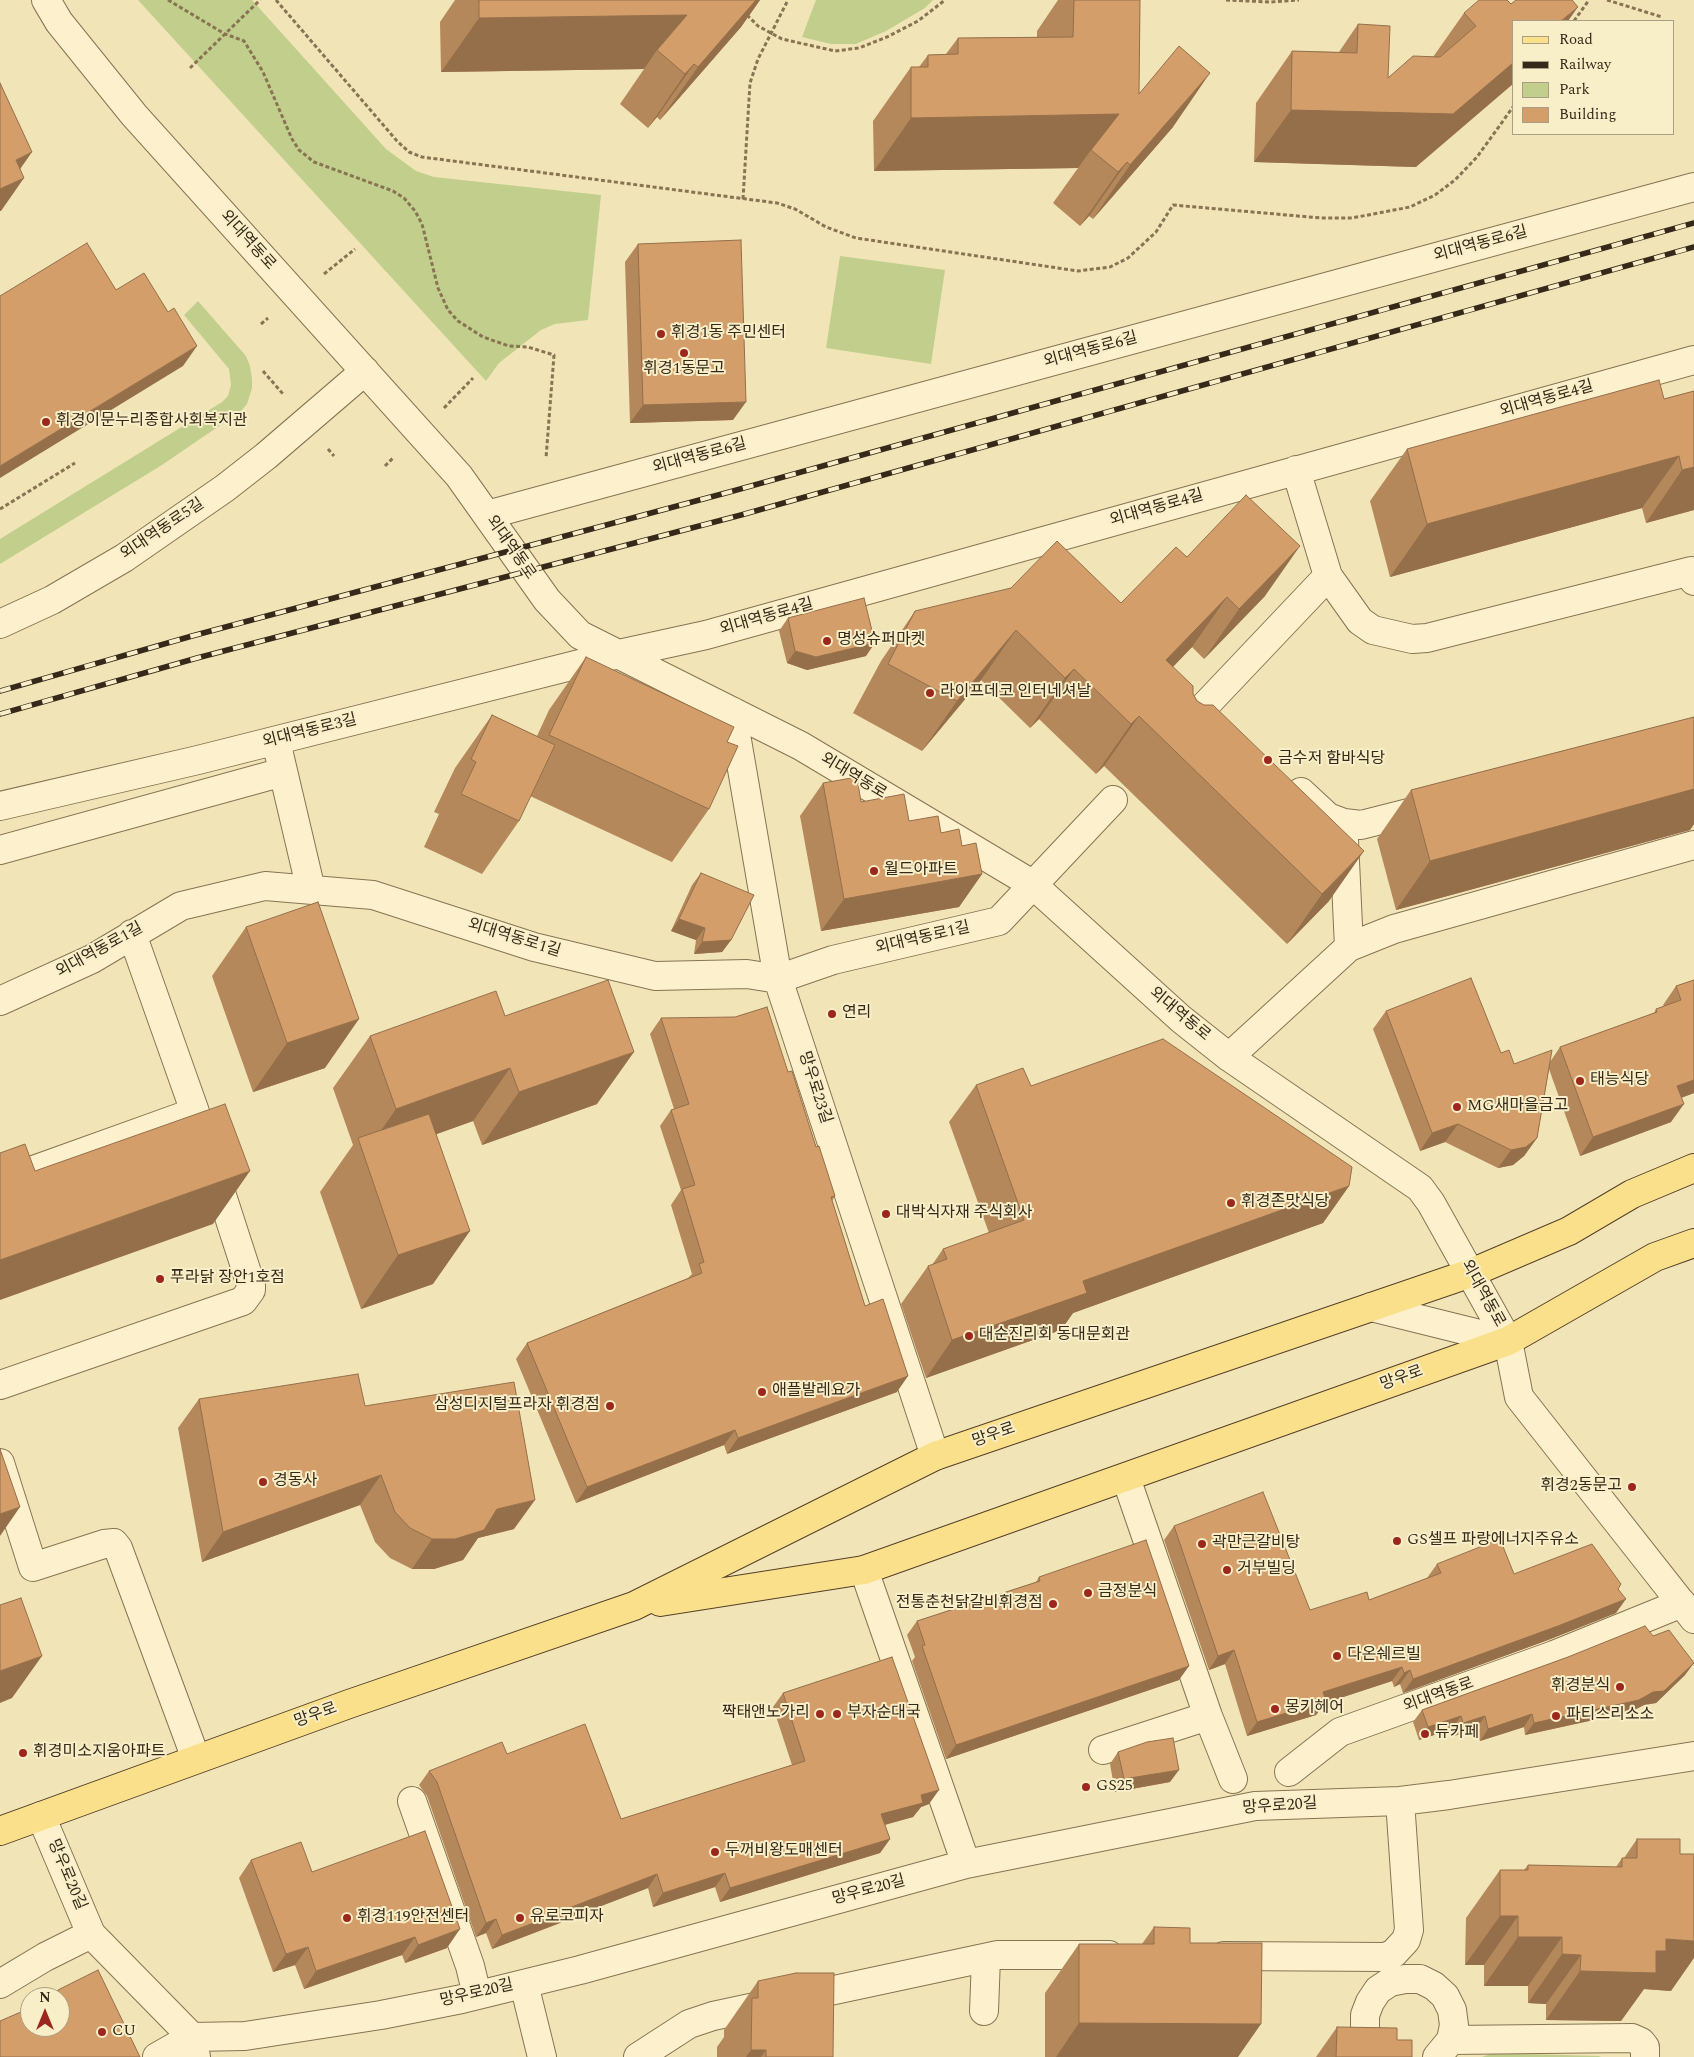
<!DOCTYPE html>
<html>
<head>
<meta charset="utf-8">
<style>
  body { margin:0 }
  #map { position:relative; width:1694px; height:2057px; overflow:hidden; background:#f1e5b8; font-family:Spectral,serif }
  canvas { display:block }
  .legend { position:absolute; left:1512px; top:20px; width:162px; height:115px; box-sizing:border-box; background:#f8eec8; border:1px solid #aa9f82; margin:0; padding:6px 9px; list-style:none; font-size:15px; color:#362919 }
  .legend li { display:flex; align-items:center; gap:10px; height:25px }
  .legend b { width:25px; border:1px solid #aa9f82 }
  .north { position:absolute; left:20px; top:1987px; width:50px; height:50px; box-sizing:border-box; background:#f8eec8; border:1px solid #aa9f82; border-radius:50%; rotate:0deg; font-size:14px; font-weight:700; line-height:20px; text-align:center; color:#362919 }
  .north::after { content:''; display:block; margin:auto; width:18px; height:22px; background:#9c271d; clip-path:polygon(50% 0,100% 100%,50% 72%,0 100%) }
</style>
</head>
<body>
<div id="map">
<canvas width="1694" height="2057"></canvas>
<ul class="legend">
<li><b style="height:6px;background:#fae08b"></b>Road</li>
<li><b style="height:6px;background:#362919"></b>Railway</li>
<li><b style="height:14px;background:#c2cf8c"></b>Park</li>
<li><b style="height:14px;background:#d39e6a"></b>Building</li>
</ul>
<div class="north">N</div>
</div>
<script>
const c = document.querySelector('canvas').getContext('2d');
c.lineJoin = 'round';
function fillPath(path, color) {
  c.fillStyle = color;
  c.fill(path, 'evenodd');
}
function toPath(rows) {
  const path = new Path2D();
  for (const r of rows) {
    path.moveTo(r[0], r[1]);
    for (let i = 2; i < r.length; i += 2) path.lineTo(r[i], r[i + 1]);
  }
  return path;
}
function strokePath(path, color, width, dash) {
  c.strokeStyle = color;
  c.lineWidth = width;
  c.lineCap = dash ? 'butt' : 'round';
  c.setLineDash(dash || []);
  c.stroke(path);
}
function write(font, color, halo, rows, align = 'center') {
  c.font = font + ' Spectral,"Noto Sans KR",serif';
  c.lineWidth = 4;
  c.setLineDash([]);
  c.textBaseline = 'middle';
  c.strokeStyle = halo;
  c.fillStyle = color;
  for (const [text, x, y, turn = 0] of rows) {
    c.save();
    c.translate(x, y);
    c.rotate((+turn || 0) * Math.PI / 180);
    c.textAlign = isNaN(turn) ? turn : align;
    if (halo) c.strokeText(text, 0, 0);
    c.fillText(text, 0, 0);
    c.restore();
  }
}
fillPath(toPath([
  [138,0,252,0,386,149,416,171,434,177,601,195,588,320,555,324,541,330,499,363,486,381],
  [816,0,933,0,925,8,886,31,856,44,831,44,802,37],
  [840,256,945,270,931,364,826,348],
  [198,301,246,356,250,366,252,379,252,388,247,404,241,411,162,465,0,564,0,539,222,402,228,396,231,385,229,369,184,315],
  [1493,2053,1599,2056,1601,2057,1482,2057]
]), '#c2cf8c');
const minor = toPath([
  [46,0,59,22,134,115,459,476,547,600,580,635,801,746,1032,884,1181,1019,1229,1057,1420,1188,1431,1203,1508,1341,1519,1397,1694,1619],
  [1296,470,1328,576],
  [487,515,1694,187],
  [0,624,52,600,124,558,225,488,266,456,365,371],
  [732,711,778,979,935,1456],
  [1181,731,1328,576,1360,621,1373,630,1412,639,1427,638,1691,571,1694,581],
  [279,754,311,890],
  [1301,792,1328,817,1344,823,1361,825,1428,808],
  [0,806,198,760,619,654,706,635,1694,360],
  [1344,840,1349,947],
  [0,850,283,772],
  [0,1001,92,959,181,906,265,886,373,895,534,947,655,976,747,974,778,979,833,960,999,921,1113,800],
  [1229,1057,1349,947,1394,929,1694,845],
  [0,1182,195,1112],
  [1371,1307,1508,1341],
  [0,1385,243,1301,251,1290,251,1285,195,1112,132,934],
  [0,1463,33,1567,104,1544,114,1543,118,1548,196,1759],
  [1126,1478,1208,1716,1233,1779],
  [864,1570,966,1864],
  [1103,1750,1208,1716],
  [1289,1772,1340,1732,1554,1655,1682,1603],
  [412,1801,470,1966,477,1995],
  [41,1816,91,1934,192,2037,245,2036,381,2015,462,1999,580,1970,966,1864,1255,1806,1400,1801,1449,1795,1694,1756],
  [1224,1956,1386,1957,1394,1953,1406,1940,1409,1930,1400,1801],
  [0,1984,45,1957,91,1934],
  [524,1984,542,2057],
  [984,2011,986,1958],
  [1451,2040,1632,2038,1641,2042,1645,2047,1645,2057],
  [157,2057,192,2037,196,2057],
  [638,2057,689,2024,713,2016,998,1955,1109,1955],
  [1381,2057,1370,2043,1365,2029,1365,2015,1370,2002,1378,1990,1390,1982,1405,1979,1420,1979,1434,1986,1445,1996,1452,2010,1454,2025,1451,2040,1437,2057]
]);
const major = toPath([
  [660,1602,864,1570,1508,1341,1655,1257,1694,1243],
  [0,1831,349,1704,634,1606,935,1456,1471,1273,1569,1231,1632,1194,1694,1168]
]);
strokePath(minor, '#887352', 30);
strokePath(major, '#554028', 30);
strokePath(toPath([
  [168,0,225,34,244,41,263,72,292,139,299,150,314,162,393,191,404,198,415,211,422,224,438,288,448,310,458,321,483,337,509,346,528,347,554,355,546,458],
  [276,0,397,141,409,152,422,157,777,203,795,209,826,227,856,238,1078,271,1110,267,1128,258,1156,232,1173,205,1321,218,1352,218,1410,207,1435,195,1455,180,1477,157,1513,107],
  [1226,0,1270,2,1299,0],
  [1607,0,1662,17],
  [747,15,758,26,782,39,835,51,859,48,887,37,918,21,945,0],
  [1574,21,1589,0],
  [190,68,260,0],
  [743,199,750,83,758,59,788,0],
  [324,274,355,249],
  [261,324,268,318],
  [263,371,283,394],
  [444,408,473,378],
  [328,449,334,456],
  [385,466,393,458],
  [0,509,75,463]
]), '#887352', 3, [4, 2.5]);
strokePath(minor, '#fcf1cc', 28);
strokePath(major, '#fae08b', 28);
const rail = toPath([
  [0,691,192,636,733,491,1694,223],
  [0,714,197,658,741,515,1694,247]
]);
strokePath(rail, '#362919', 5.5);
strokePath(rail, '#f8eec8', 4, [11]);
fillPath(toPath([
  [455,0,760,0,741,27,660,120,657,117,648,128,620,104,644,69,441,72,440,22],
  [1058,0,1140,0,1139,94,1173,127,1093,219,1089,216,1080,226,1053,203,1078,168,874,171,873,121,911,67,919,67,928,55,946,54,958,38,1037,37,1037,31],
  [1507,0,1416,167,1254,162,1256,103,1292,51,1339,52,1358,24,1388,78,1433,57,1464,13],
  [638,244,733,420,630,423,625,262],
  [1694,391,1694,510,1646,523,1642,508,1390,577,1370,501,1407,449,1664,399],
  [1187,557,1265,596,1204,659,1192,647,1173,667,1193,694,1329,901,1287,944,1104,766,1096,774,1039,719,1030,728,981,680,922,751,853,713,881,661,915,611,1121,603],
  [788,618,866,656,807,670,787,663,779,631],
  [586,657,727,742,709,809,672,862,530,796,519,821,482,874,424,847,439,814,434,812,455,768,492,715,537,736,549,710],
  [1694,717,1694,824,1690,830,1396,910,1377,839,1411,790],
  [823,783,861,802,909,821,941,833,962,846,982,874,959,907,821,931,800,816],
  [701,873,731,940,722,952,694,954,696,940,671,931,692,885],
  [246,927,325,1068,253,1092,212,976],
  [1694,980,1694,1093,1681,1098,1671,1122,1580,1156,1549,1069,1537,1138,1524,1156,1513,1165,1498,1168,1445,1142,1420,1151,1373,1029,1386,1011,1501,1053,1514,1064,1550,1062,1560,1047,1654,1013,1656,1009,1664,1006,1663,1005,1676,986],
  [505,1016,597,1104,482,1145,473,1121,436,1134,433,1284,361,1309,320,1192,353,1145,333,1088,370,1036],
  [661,1018,788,1072,835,1196,832,1201,865,1306,897,1392,727,1454,724,1445,576,1503,516,1359,527,1343,688,1278,692,1274,671,1205,681,1190,660,1126,671,1110,674,1109,650,1034],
  [976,1085,1031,1086,1349,1186,1323,1223,1073,1313,1061,1330,926,1378,901,1304,928,1266,932,1265,943,1249,989,1233,949,1122],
  [199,1399,365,1406,514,1529,478,1538,463,1560,434,1569,412,1569,390,1558,375,1542,360,1505,202,1562,178,1428],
  [1174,1526,1310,1610,1369,1600,1427,1578,1437,1564,1514,1574,1618,1589,1616,1613,1548,1640,1403,1693,1400,1684,1394,1687,1392,1681,1325,1703,1316,1715,1247,1736,1225,1664,1209,1670,1164,1540],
  [1039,1577,1179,1680,946,1759,912,1661,915,1657,907,1635,917,1621,1036,1582],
  [1568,1657,1685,1675,1656,1703,1644,1705,1630,1712,1525,1735,1524,1727,1480,1741,1476,1729,1454,1736,1452,1729,1419,1740,1413,1722,1422,1710],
  [783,1693,929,1804,921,1807,913,1817,885,1825,890,1839,880,1853,720,1902,715,1887,653,1907,648,1888,562,1921,560,1923,492,1949,486,1933,476,1937,427,1796,419,1785,429,1771,507,1754,621,1819,792,1765,773,1707],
  [1118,1752,1170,1782,1115,1792,1110,1764],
  [1637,1839,1680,1854,1671,1991,1644,1989,1621,2021,1546,2020,1546,2004,1528,2003,1528,1986,1484,1986,1484,1965,1465,1965,1466,1918,1500,1870,1524,1870,1528,1865,1616,1867,1622,1858,1624,1858],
  [251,1860,312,1872,447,1948,405,1963,402,1955,304,1989,295,1965,273,1972,239,1878],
  [1154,1927,1238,2057,1045,2057,1045,1993,1079,1944,1142,1944],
  [758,1981,833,2057,717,2057,717,2047,724,2037,724,2030],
  [58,1990,140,2057,60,1997,53,1997],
  [1337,2027,1397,2040,1412,2057,1316,2057]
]), '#b5885b');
fillPath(toPath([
  [756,0,760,0,741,27,660,120,698,67],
  [1578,7,1568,21,1561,21],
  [687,15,657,50,644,69,441,72,479,18],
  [1513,63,1513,84,1416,167,1254,162,1291,110],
  [694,64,657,117,648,128,685,74],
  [1210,73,1173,127,1093,219,1130,165],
  [1119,114,1091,150,1078,168,874,171,911,118],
  [32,152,9,185,24,178,1,211,0,211,0,183,16,160],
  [1127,162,1089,216,1080,226,1118,172],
  [197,346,183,366,0,478,0,466],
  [746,402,733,420,630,423,643,405],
  [1679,456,1642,508,1390,577,1427,524],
  [1694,467,1694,510,1646,523,1682,470],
  [1300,546,1265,596,1204,659,1239,609],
  [1227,597,1192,647,1131,710,1166,660],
  [1016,630,981,680,922,751,957,701],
  [875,643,866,656,807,670,787,663,795,651],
  [1074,669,1039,719,1030,728,1065,678],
  [1139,716,1104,766,1096,774,1131,724],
  [1694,789,1694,824,1690,830,1396,910,1430,861],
  [1364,851,1329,901,1287,944,1322,894],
  [982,874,959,907,821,931,844,899],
  [679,919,705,928,696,940,671,931],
  [731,940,722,952,694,954,702,942],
  [359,1019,325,1068,253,1092,287,1043],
  [634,1052,597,1104,482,1145,519,1092],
  [510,1068,473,1121,365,1160,364,1155,396,1109],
  [1694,1080,1694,1093,1664,1104,1677,1086],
  [1684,1104,1671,1122,1580,1156,1593,1137],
  [1458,1124,1445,1142,1420,1151,1432,1133],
  [1537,1138,1524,1156,1513,1165,1498,1168,1511,1150],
  [250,1171,213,1224,0,1300,0,1260],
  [1349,1186,1323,1223,1073,1313,1061,1330,926,1378,952,1340,1083,1281],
  [470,1231,433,1284,361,1309,398,1255],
  [908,1376,897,1392,727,1454,738,1438],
  [735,1430,724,1445,576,1503,587,1487],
  [381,1475,360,1505,202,1562,223,1532],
  [535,1500,514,1529,478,1538,463,1560,434,1569,412,1569,432,1539,497,1509],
  [20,1507,0,1536,0,1514],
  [1626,1599,1616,1613,1548,1640,1403,1693,1413,1679],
  [1234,1650,1225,1664,1209,1670,1218,1656],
  [42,1656,12,1698,0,1703,0,1671],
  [1694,1663,1685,1675,1656,1703,1644,1705,1630,1712,1525,1735,1534,1723],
  [1189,1666,1179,1680,946,1759,956,1745],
  [1402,1667,1392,1681,1325,1703,1316,1715,1247,1736,1257,1722,1323,1692],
  [1410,1670,1400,1684,1394,1687,1404,1673],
  [1532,1714,1524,1727,1480,1741,1488,1729],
  [1461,1716,1452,1729,1419,1740,1428,1727],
  [1485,1716,1476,1729,1454,1736,1463,1723],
  [1179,1770,1170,1782,1115,1792,1124,1779],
  [939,1790,929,1804,921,1807,913,1817,872,1828,881,1814,921,1795],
  [890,1839,880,1853,720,1902,730,1888],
  [725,1873,715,1887,653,1907,663,1893],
  [657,1874,648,1888,562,1921,560,1923,492,1949,502,1935,569,1908],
  [1500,1916,1518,1916,1484,1965,1465,1965],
  [496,1919,486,1933,476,1937,486,1923],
  [460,1929,447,1948,405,1963,418,1945],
  [415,1937,402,1955,304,1989,316,1971],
  [1518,1937,1562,1937,1528,1986,1484,1986],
  [1666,1939,1694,1941,1694,1958,1671,1991,1644,1989,1621,2021,1546,2020,1580,1971,1656,1951],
  [308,1947,295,1965,273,1972,286,1954],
  [1562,1954,1581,1955,1546,2004,1528,2003],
  [1079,2023,1261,2024,1238,2057,1056,2057],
  [751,2050,766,2050,761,2057,746,2057]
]), '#946f4a');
const building = toPath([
  [479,0,756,0,698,67,694,64,685,74,657,50,687,15,479,18,479,0],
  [1074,0,1140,0,1139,94,1179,46,1210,73,1130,165,1127,162,1118,172,1091,150,1119,114,911,118,911,67,928,67,928,55,958,54,958,38,1073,37,1074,0],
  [1479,0,1507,0,1511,4,1516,0,1572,0,1578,7,1561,21,1513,21,1513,63,1453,114,1291,110,1292,51,1357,53,1358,24,1390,26,1388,78,1413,56,1440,57,1476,26,1464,13,1479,0],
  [0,83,32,152,16,160,24,178,0,189,0,83],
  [741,240,746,402,643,405,638,244,741,240],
  [87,243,116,290,144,273,168,312,174,308,197,346,0,466,0,296,87,243],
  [1659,380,1664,399,1694,391,1694,467,1682,470,1679,456,1427,524,1407,449,1659,380],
  [1246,495,1300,546,1239,609,1227,597,1166,660,1193,686,1193,694,1197,701,1204,705,1213,705,1364,851,1322,894,1139,716,1131,724,1074,669,1065,678,1016,630,957,701,888,664,915,611,1011,588,1057,541,1121,603,1176,547,1187,557,1246,495],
  [864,598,875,643,816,657,795,651,788,618,864,598],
  [586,657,734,727,727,742,738,746,709,809,549,735,586,657],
  [492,715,555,745,519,821,461,794,476,762,471,759,492,715],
  [1694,717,1694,789,1430,861,1411,790,1694,717],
  [857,777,861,802,904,794,909,821,938,816,941,833,959,829,962,846,976,843,982,874,844,899,823,783,857,777],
  [701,873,754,895,731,940,702,942,705,928,679,919,701,873],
  [318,902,359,1019,287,1043,246,927,318,902],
  [1471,978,1501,1053,1509,1050,1514,1064,1552,1050,1537,1138,1526,1147,1511,1150,1458,1124,1432,1133,1386,1011,1471,978],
  [608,980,634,1052,519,1092,510,1068,396,1109,370,1036,496,991,505,1016,608,980],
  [1694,980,1694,1080,1677,1086,1684,1104,1593,1137,1560,1047,1657,1012,1656,1009,1681,1000,1676,986,1694,980],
  [767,1007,788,1072,792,1071,816,1147,819,1146,835,1196,831,1197,865,1306,883,1299,908,1376,738,1438,735,1430,587,1487,527,1343,702,1273,699,1264,704,1262,682,1189,695,1185,671,1110,689,1104,661,1018,735,1017,767,1007],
  [1163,1039,1352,1167,1349,1186,1083,1281,1087,1293,952,1340,928,1266,947,1259,943,1249,1024,1220,976,1085,1023,1068,1031,1086,1163,1039],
  [225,1104,250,1171,0,1260,0,1153,25,1144,35,1171,225,1104],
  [429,1114,470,1231,398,1255,358,1138,429,1114],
  [358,1374,365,1406,514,1382,535,1500,497,1509,484,1530,455,1539,432,1539,410,1528,395,1512,381,1475,223,1532,199,1399,358,1374],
  [0,1449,20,1507,0,1514,0,1449],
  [1263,1492,1310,1610,1367,1592,1369,1600,1441,1573,1437,1564,1500,1539,1514,1574,1592,1544,1621,1584,1618,1589,1626,1599,1558,1626,1413,1679,1410,1670,1404,1673,1402,1667,1323,1692,1326,1701,1257,1722,1234,1650,1218,1656,1174,1526,1263,1492],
  [1146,1540,1189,1666,956,1745,922,1646,925,1645,917,1621,1040,1581,1039,1577,1146,1540],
  [21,1598,42,1656,0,1671,0,1605,21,1598],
  [1645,1626,1653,1636,1669,1630,1694,1663,1664,1691,1653,1692,1639,1700,1534,1723,1532,1714,1488,1729,1485,1716,1463,1723,1461,1716,1428,1727,1422,1710,1568,1657,1645,1626],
  [892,1657,939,1790,921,1795,923,1803,881,1814,890,1839,730,1888,725,1873,663,1893,657,1874,569,1908,570,1909,502,1935,496,1919,486,1923,437,1782,429,1771,502,1742,507,1754,585,1724,621,1819,805,1761,783,1693,892,1657],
  [1173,1738,1179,1770,1124,1779,1118,1752,1147,1742,1173,1738],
  [425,1831,460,1929,418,1945,415,1937,316,1971,308,1947,286,1954,251,1860,301,1842,312,1872,425,1831],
  [1637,1839,1680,1839,1680,1854,1694,1854,1694,1941,1666,1939,1666,1951,1656,1951,1656,1973,1580,1971,1581,1955,1562,1954,1562,1937,1518,1937,1518,1916,1500,1916,1500,1870,1528,1870,1528,1865,1622,1867,1622,1858,1637,1858,1637,1839],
  [1154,1927,1190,1928,1190,1943,1262,1943,1261,2024,1079,2023,1079,1944,1154,1944,1154,1927],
  [98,1970,140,2057,0,2057,0,2021,30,2008,30,2027,60,2027,60,1997,57,1997,61,1996,58,1990,98,1970],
  [796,1973,834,1973,833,2057,766,2057,766,2050,751,2050,752,1998,758,1998,758,1981,796,1973],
  [1337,2027,1397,2028,1397,2040,1412,2040,1412,2057,1336,2057,1337,2027]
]);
fillPath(building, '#d39e6a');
strokePath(building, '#946f4a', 1);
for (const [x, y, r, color] of [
  [661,334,5,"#9c271d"],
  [684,353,5,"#9c271d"],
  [46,422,5,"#9c271d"],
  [827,641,5,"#9c271d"],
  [930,693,5,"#9c271d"],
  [1268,760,5,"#9c271d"],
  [874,871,5,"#9c271d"],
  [832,1014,5,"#9c271d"],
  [1580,1081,5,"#9c271d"],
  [1457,1107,5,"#9c271d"],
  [1231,1203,5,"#9c271d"],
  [886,1214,5,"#9c271d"],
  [160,1279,5,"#9c271d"],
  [969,1336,5,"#9c271d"],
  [762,1392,5,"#9c271d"],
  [610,1406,5,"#9c271d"],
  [263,1482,5,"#9c271d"],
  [1632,1487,5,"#9c271d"],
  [1397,1541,5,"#9c271d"],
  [1202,1544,5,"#9c271d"],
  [1227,1570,5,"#9c271d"],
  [1088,1593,5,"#9c271d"],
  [1053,1604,5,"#9c271d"],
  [1337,1656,5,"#9c271d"],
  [1620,1687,5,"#9c271d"],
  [1275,1709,5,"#9c271d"],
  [820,1714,5,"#9c271d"],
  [837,1714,5,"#9c271d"],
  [1556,1716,5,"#9c271d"],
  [1425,1734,5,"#9c271d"],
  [23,1753,5,"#9c271d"],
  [1086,1787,5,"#9c271d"],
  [715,1852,5,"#9c271d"],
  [347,1918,5,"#9c271d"],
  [520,1918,5,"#9c271d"],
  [102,2032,5,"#9c271d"]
]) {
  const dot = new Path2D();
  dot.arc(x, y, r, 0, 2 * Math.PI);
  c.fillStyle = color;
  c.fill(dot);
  strokePath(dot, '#f8eec8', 2);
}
write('16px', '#362919', '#f8eec8', [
  ["외대역동로",247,241,48],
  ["외대역동로6길",1481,245,-15],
  ["외대역동로6길",1091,351,-15],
  ["외대역동로4길",1547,400,-16],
  ["외대역동로6길",700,457,-15],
  ["외대역동로4길",1157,509,-16],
  ["외대역동로5길",163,530,-34],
  ["외대역동로",510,548,55],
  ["외대역동로4길",767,618,-16],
  ["외대역동로3길",310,732,-14],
  ["외대역동로",853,777,31],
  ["외대역동로1길",514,939,17],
  ["외대역동로1길",923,939,-13],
  ["외대역동로1길",100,951,-29],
  ["외대역동로",1179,1015,40],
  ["망우로23길",814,1088,72],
  ["외대역동로",1482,1294,61],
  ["망우로",1402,1379,-20],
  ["망우로",994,1436,-19],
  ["외대역동로",1439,1696,-20],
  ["망우로",316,1716,-20],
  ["망우로20길",1280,1807,-4],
  ["망우로20길",66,1875,67],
  ["망우로20길",869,1891,-15],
  ["망우로20길",477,1994,-13]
]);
write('16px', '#362919', '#f8eec8', [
  ["휘경1동 주민센터",671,334],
  ["휘경1동문고",684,370,"center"],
  ["휘경이문누리종합사회복지관",56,422],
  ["명성슈퍼마켓",837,641],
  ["라이프데코 인터네셔날",940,693],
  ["금수저 함바식당",1278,760],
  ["월드아파트",884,871],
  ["연리",842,1014],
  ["태능식당",1590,1081],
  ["MG새마을금고",1467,1107],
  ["휘경존맛식당",1241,1203],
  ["대박식자재 주식회사",896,1214],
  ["푸라닭 장안1호점",170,1279],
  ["대순진리회 동대문회관",979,1336],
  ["애플발레요가",772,1392],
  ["삼성디지털프라자 휘경점",600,1406,"right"],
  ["경동사",273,1482],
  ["휘경2동문고",1622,1487,"right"],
  ["GS셀프 파랑에너지주유소",1407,1541],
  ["곽만근갈비탕",1212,1544],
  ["거부빌딩",1237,1570],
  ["금정분식",1098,1593],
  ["전통춘천닭갈비휘경점",1043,1604,"right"],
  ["다온쉐르빌",1347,1656],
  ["휘경분식",1610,1687,"right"],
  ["몽키헤어",1285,1709],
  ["짝태앤노가리",810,1714,"right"],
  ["부자순대국",847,1714],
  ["파티스리소소",1566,1716],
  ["듀카페",1435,1734],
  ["휘경미소지움아파트",33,1753],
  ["GS25",1096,1787],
  ["두꺼비왕도매센터",725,1852],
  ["휘경119안전센터",357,1918],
  ["유로코피자",530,1918],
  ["CU",112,2032]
], 'left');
</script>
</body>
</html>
